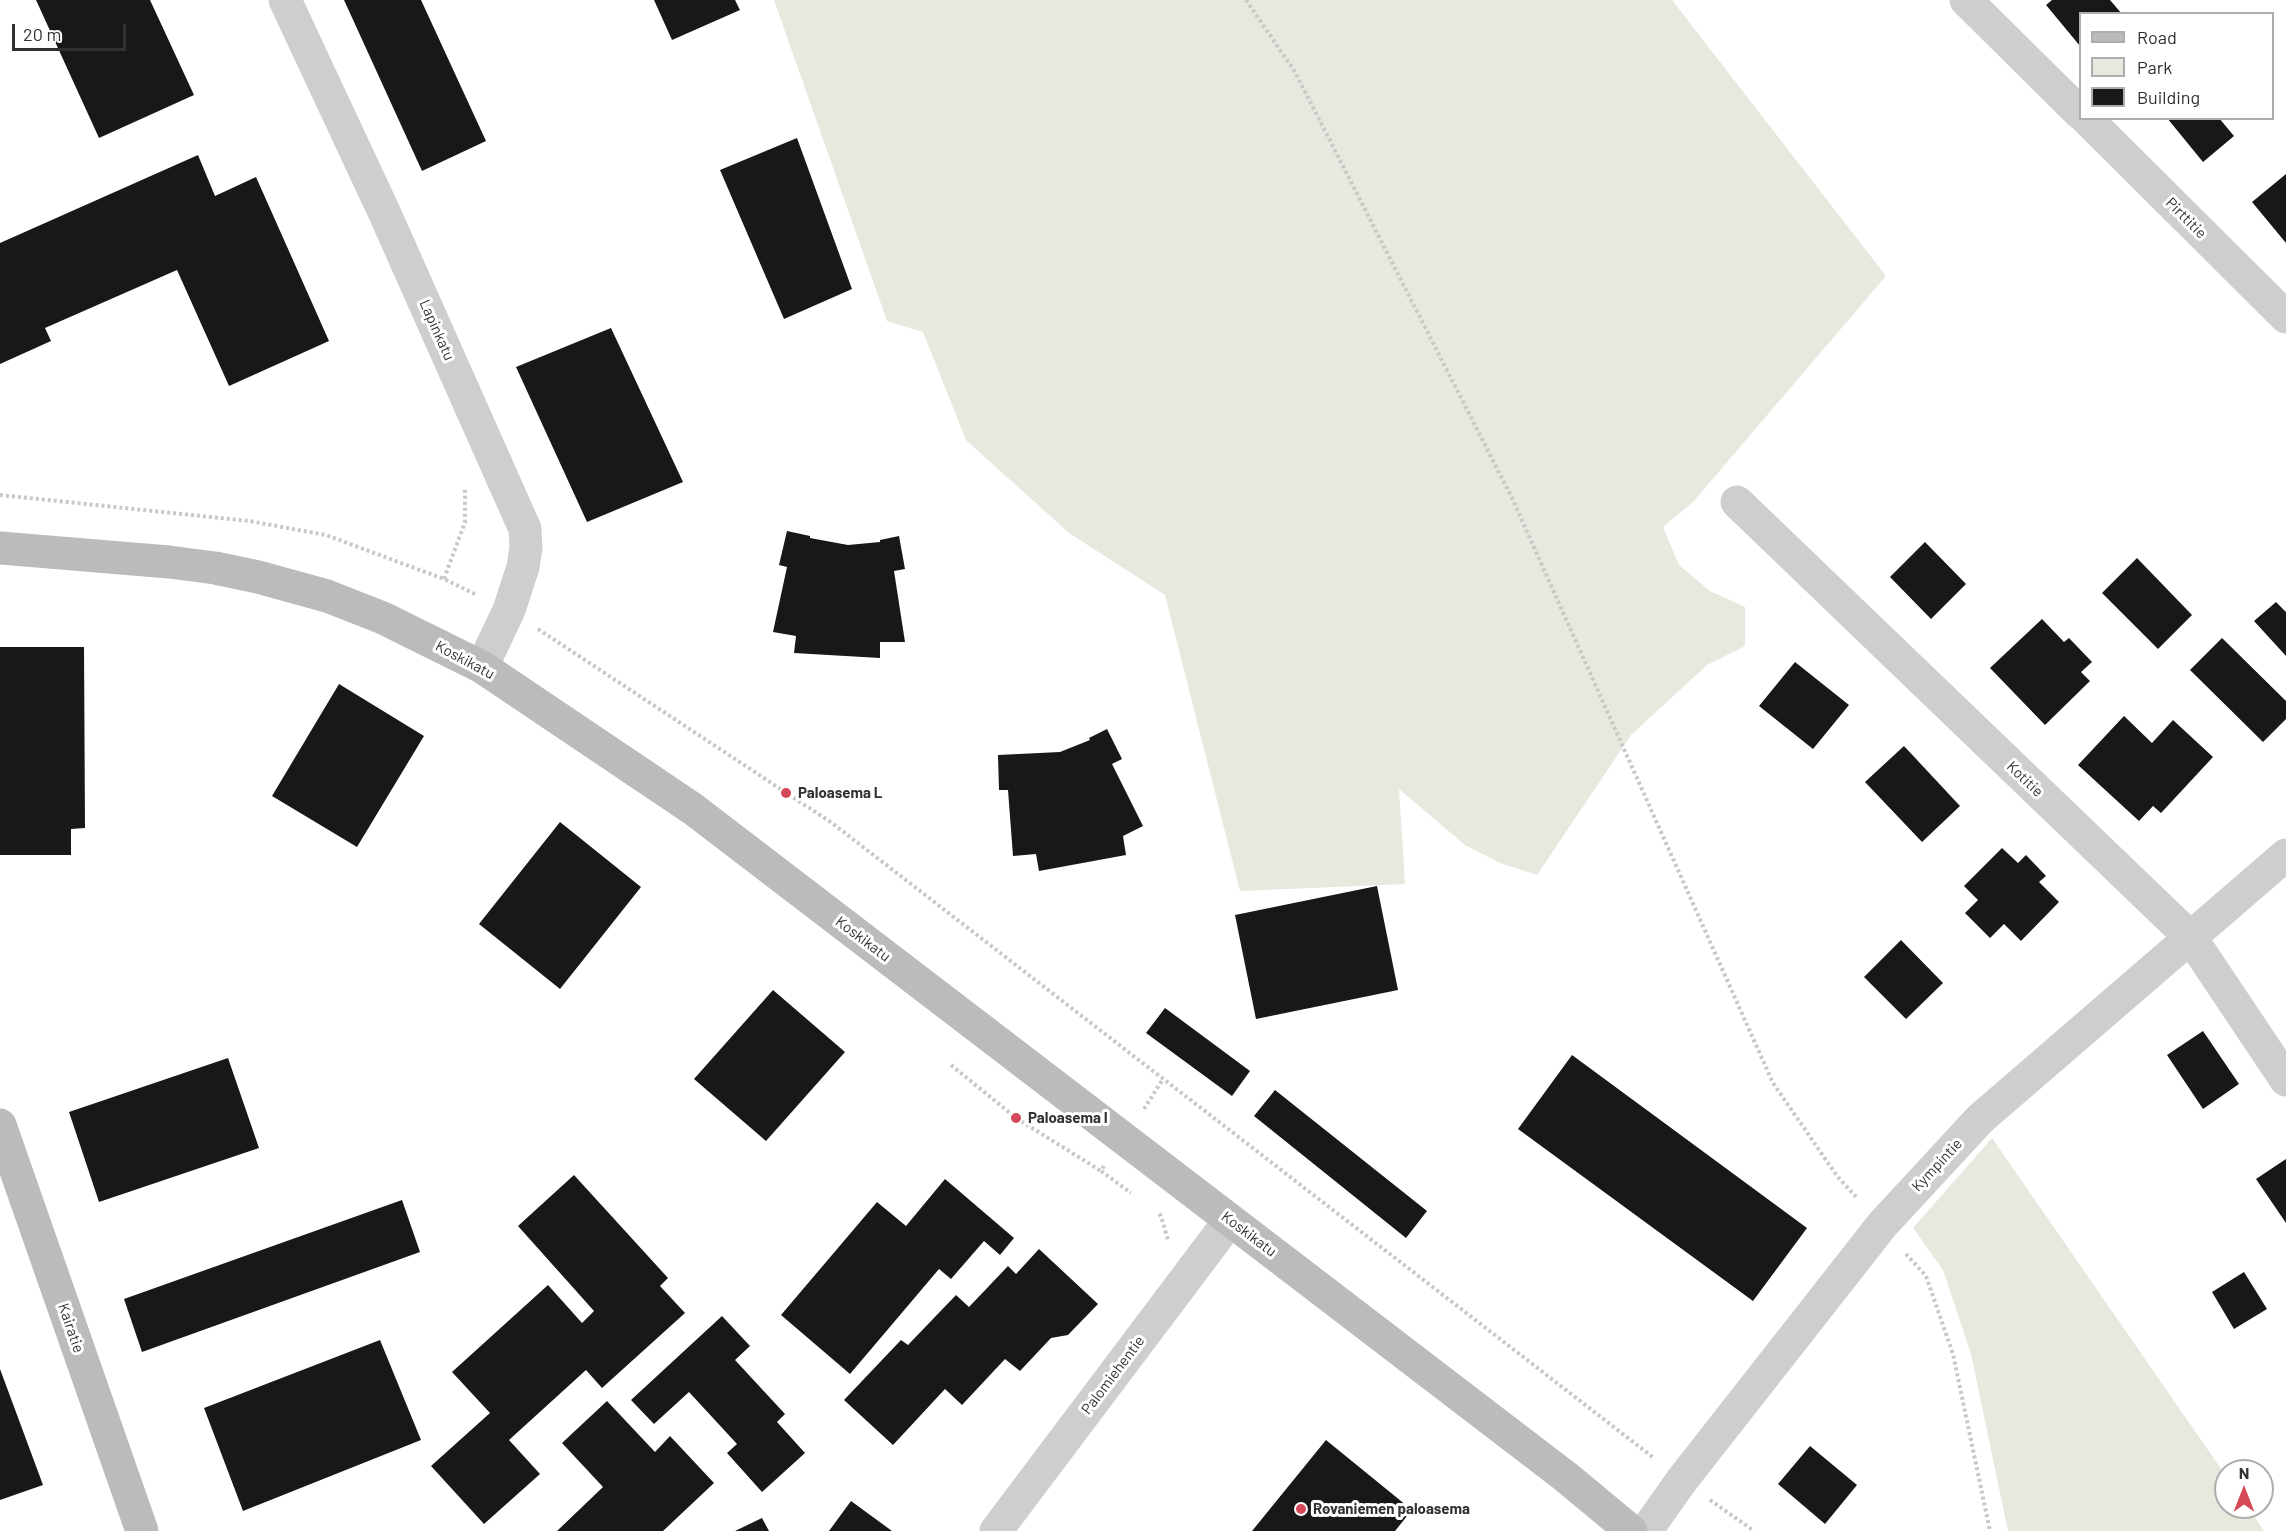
<!DOCTYPE html>
<html>
<head>
<meta charset="utf-8">
<style>
  body { margin:0 }
  #map { position:relative; width:2286px; height:1531px; overflow:hidden; background:#fff; font-family:Barlow,sans-serif }
  canvas { display:block }
  .legend { position:absolute; left:2079px; top:12px; width:195px; height:108px; box-sizing:border-box; background:#fff; border:2px solid #adadad; margin:0; padding:8px 10px; list-style:none; font-size:18px; color:#313131 }
  .legend li { display:flex; align-items:center; gap:12px; height:30px }
  .legend b { width:30px; border:2px solid #adadad }
  .north { position:absolute; left:2214px; top:1459px; width:60px; height:60px; box-sizing:border-box; background:#fff; border:2px solid #adadad; border-radius:50%; rotate:0deg; font-size:16px; font-weight:700; line-height:24px; text-align:center; color:#313131 }
  .north::after { content:''; display:block; margin:auto; width:21px; height:27px; background:#d44857; clip-path:polygon(50% 0,100% 100%,50% 72%,0 100%) }
  .scale { position:absolute; left:12px; top:24px; width:114px; height:27px; box-sizing:border-box; border:3px solid #313131; border-top:0; padding-left:8px; font-size:18px; line-height:21px; white-space:nowrap; color:#313131; -webkit-text-stroke:4px #fff; paint-order:stroke }
</style>
</head>
<body>
<div id="map">
<canvas width="2286" height="1531"></canvas>
<ul class="legend">
<li><b style="height:8px;background:#bbb"></b>Road</li>
<li><b style="height:16px;background:#e5e9de"></b>Park</li>
<li><b style="height:16px;background:#181818"></b>Building</li>
</ul>
<div class="north">N</div>
<div class="scale">20 m</div>
</div>
<script>
const c = document.querySelector('canvas').getContext('2d');
c.lineJoin = 'round';
function fillPath(path, color) {
  c.fillStyle = color;
  c.fill(path, 'evenodd');
}
function toPath(rows) {
  const path = new Path2D();
  for (const r of rows) {
    path.moveTo(r[0], r[1]);
    for (let i = 2; i < r.length; i += 2) path.lineTo(r[i], r[i + 1]);
  }
  return path;
}
function strokePath(path, color, width, dash) {
  c.strokeStyle = color;
  c.lineWidth = width;
  c.lineCap = dash ? 'butt' : 'round';
  c.setLineDash(dash || []);
  c.stroke(path);
}
function write(font, color, halo, rows, align = 'center') {
  c.font = font + ' Barlow,sans-serif';
  c.lineWidth = 6;
  c.setLineDash([]);
  c.textBaseline = 'middle';
  c.strokeStyle = halo;
  c.fillStyle = color;
  for (const [text, x, y, turn = 0] of rows) {
    c.save();
    c.translate(x, y);
    c.rotate((+turn || 0) * Math.PI / 180);
    c.textAlign = isNaN(turn) ? turn : align;
    if (halo) c.strokeText(text, 0, 0);
    c.fillText(text, 0, 0);
    c.restore();
  }
}
fillPath(toPath([
  [774,0,1672,0,1886,276,1693,502,1663,527,1679,565,1710,591,1745,607,1745,646,1707,665,1631,735,1537,875,1500,863,1465,845,1399,789,1405,884,1240,891,1165,595,1069,533,966,440,923,332,887,321],
  [1992,1138,2226,1476,2226,1507,2248,1507,2264,1531,2008,1531,1971,1354,1943,1270,1913,1228]
]), '#e5e9de');
fillPath(toPath([
  [36,0,150,0,194,95,99,138],
  [344,0,421,0,486,141,422,171],
  [654,0,735,0,740,10,672,40],
  [2052,0,2110,0,2122,14,2080,14,2080,46,2046,5],
  [2167,118,2219,118,2234,136,2203,162],
  [797,138,852,289,784,319,720,170],
  [198,155,215,196,256,177,329,341,229,386,177,270,45,328,51,341,0,364,0,243],
  [2286,174,2286,243,2252,202],
  [611,328,683,482,587,522,516,367],
  [787,531,810,536,810,538,848,545,880,542,880,540,899,536,905,569,894,571,905,642,880,642,880,658,794,653,796,636,773,632,787,567,779,565],
  [1925,542,1966,584,1931,619,1890,577],
  [2137,558,2192,615,2158,649,2102,593],
  [2276,602,2286,612,2286,656,2254,621],
  [2042,619,2064,642,2069,638,2092,662,2081,672,2090,681,2045,725,1990,668],
  [2222,638,2286,701,2286,719,2263,742,2190,670],
  [0,647,84,647,85,828,71,829,71,855,0,855],
  [1795,662,1849,705,1813,749,1759,706],
  [339,684,424,736,357,847,272,796],
  [2124,716,2152,743,2173,720,2213,757,2161,813,2153,806,2139,821,2078,765],
  [1107,729,1122,759,1112,764,1143,826,1123,836,1126,855,1039,871,1036,854,1013,856,1008,790,999,790,998,755,1060,752,1090,740,1089,738],
  [1904,746,1960,806,1922,842,1865,782],
  [560,822,641,887,560,989,479,924],
  [2002,848,2018,863,2026,855,2046,876,2039,882,2059,902,2021,941,2004,924,1990,938,1965,913,1978,900,1964,886],
  [1377,886,1398,990,1256,1019,1235,915],
  [1901,940,1943,983,1906,1019,1864,977],
  [773,990,845,1052,766,1141,694,1079],
  [1165,1008,1250,1071,1232,1096,1146,1033],
  [2203,1031,2239,1084,2203,1109,2167,1055],
  [1572,1055,1807,1228,1753,1301,1518,1129],
  [228,1058,259,1148,99,1202,69,1112],
  [1275,1090,1427,1211,1406,1238,1254,1116],
  [2286,1159,2286,1223,2256,1179],
  [574,1175,668,1278,660,1286,685,1313,602,1388,586,1370,509,1440,540,1474,484,1524,431,1466,490,1413,452,1372,548,1285,582,1323,594,1311,518,1226],
  [945,1179,1014,1238,1000,1255,984,1241,951,1279,939,1269,850,1374,781,1315,877,1202,906,1226],
  [402,1200,420,1252,142,1352,124,1299],
  [1039,1249,1098,1304,1068,1335,1051,1338,1020,1371,1005,1359,962,1405,945,1389,893,1445,844,1400,901,1340,908,1345,956,1295,969,1307,1008,1266,1016,1274],
  [2244,1272,2267,1309,2234,1329,2212,1292],
  [722,1316,750,1346,735,1360,785,1414,777,1422,805,1453,762,1492,727,1453,737,1444,689,1392,654,1424,631,1400],
  [380,1340,421,1440,243,1511,204,1408],
  [0,1369,43,1485,0,1500],
  [607,1401,655,1452,670,1436,714,1483,663,1531,557,1531,603,1487,562,1443],
  [1326,1440,1412,1510,1395,1531,1252,1531],
  [1810,1446,1857,1485,1825,1524,1778,1484],
  [851,1501,892,1531,829,1531],
  [762,1518,769,1531,735,1531]
]), '#181818');
strokePath(toPath([
  [1246,0,1295,72,1512,498,1773,1083,1837,1176,1858,1199],
  [0,495,249,521,326,535,444,579,477,595],
  [444,579,465,522,465,487],
  [538,629,832,823,1654,1458],
  [951,1065,1016,1118,1101,1171],
  [1144,1109,1163,1079],
  [1104,1166,1101,1171,1131,1193],
  [1159,1214,1161,1216,1168,1240],
  [1906,1254,1926,1276,1953,1354,1990,1531],
  [1710,1500,1754,1531]
]), '#c8c8c8', 4, [3, 3]);
strokePath(toPath([
  [285,0,385,214,525,529,526,548,523,567,509,610,482,667],
  [1966,0,2080,113],
  [2086,118,2286,317],
  [1737,502,2191,938,2286,1080],
  [996,1531,1230,1220],
  [1646,1531,1682,1480,1882,1225,1980,1119,2286,855]
]), '#cecece', 33);
strokePath(toPath([
  [0,548,169,562,215,568,258,577,327,596,383,618,482,667,693,809,1566,1477,1631,1531],
  [0,1125,142,1531]
]), '#bbb', 33);
for (const [x, y, r, color] of [
  [786,793,6,"#d44857"],
  [1016,1118,6,"#d44857"],
  [1301,1509,6,"#d44857"]
]) {
  const dot = new Path2D();
  dot.arc(x, y, r, 0, 2 * Math.PI);
  c.fillStyle = color;
  c.fill(dot);
  strokePath(dot, '#fff', 2);
}
write('15px', '#313131', '#fff', [
  ["Pirttitie",2186,218,45],
  ["Lapinkatu",437,330,66],
  ["Koskikatu",465,660,28],
  ["Kotitie",2025,779,44],
  ["Koskikatu",863,939,37],
  ["Kympintie",1937,1165,-47],
  ["Koskikatu",1249,1234,37],
  ["Kairatie",71,1328,71],
  ["Palomiehentie",1113,1375,-53]
]);
write('bold 15px', '#313131', '#fff', [
  ["Paloasema L",798,793],
  ["Paloasema I",1028,1118],
  ["Rovaniemen paloasema",1313,1509]
], 'left');
</script>
</body>
</html>
